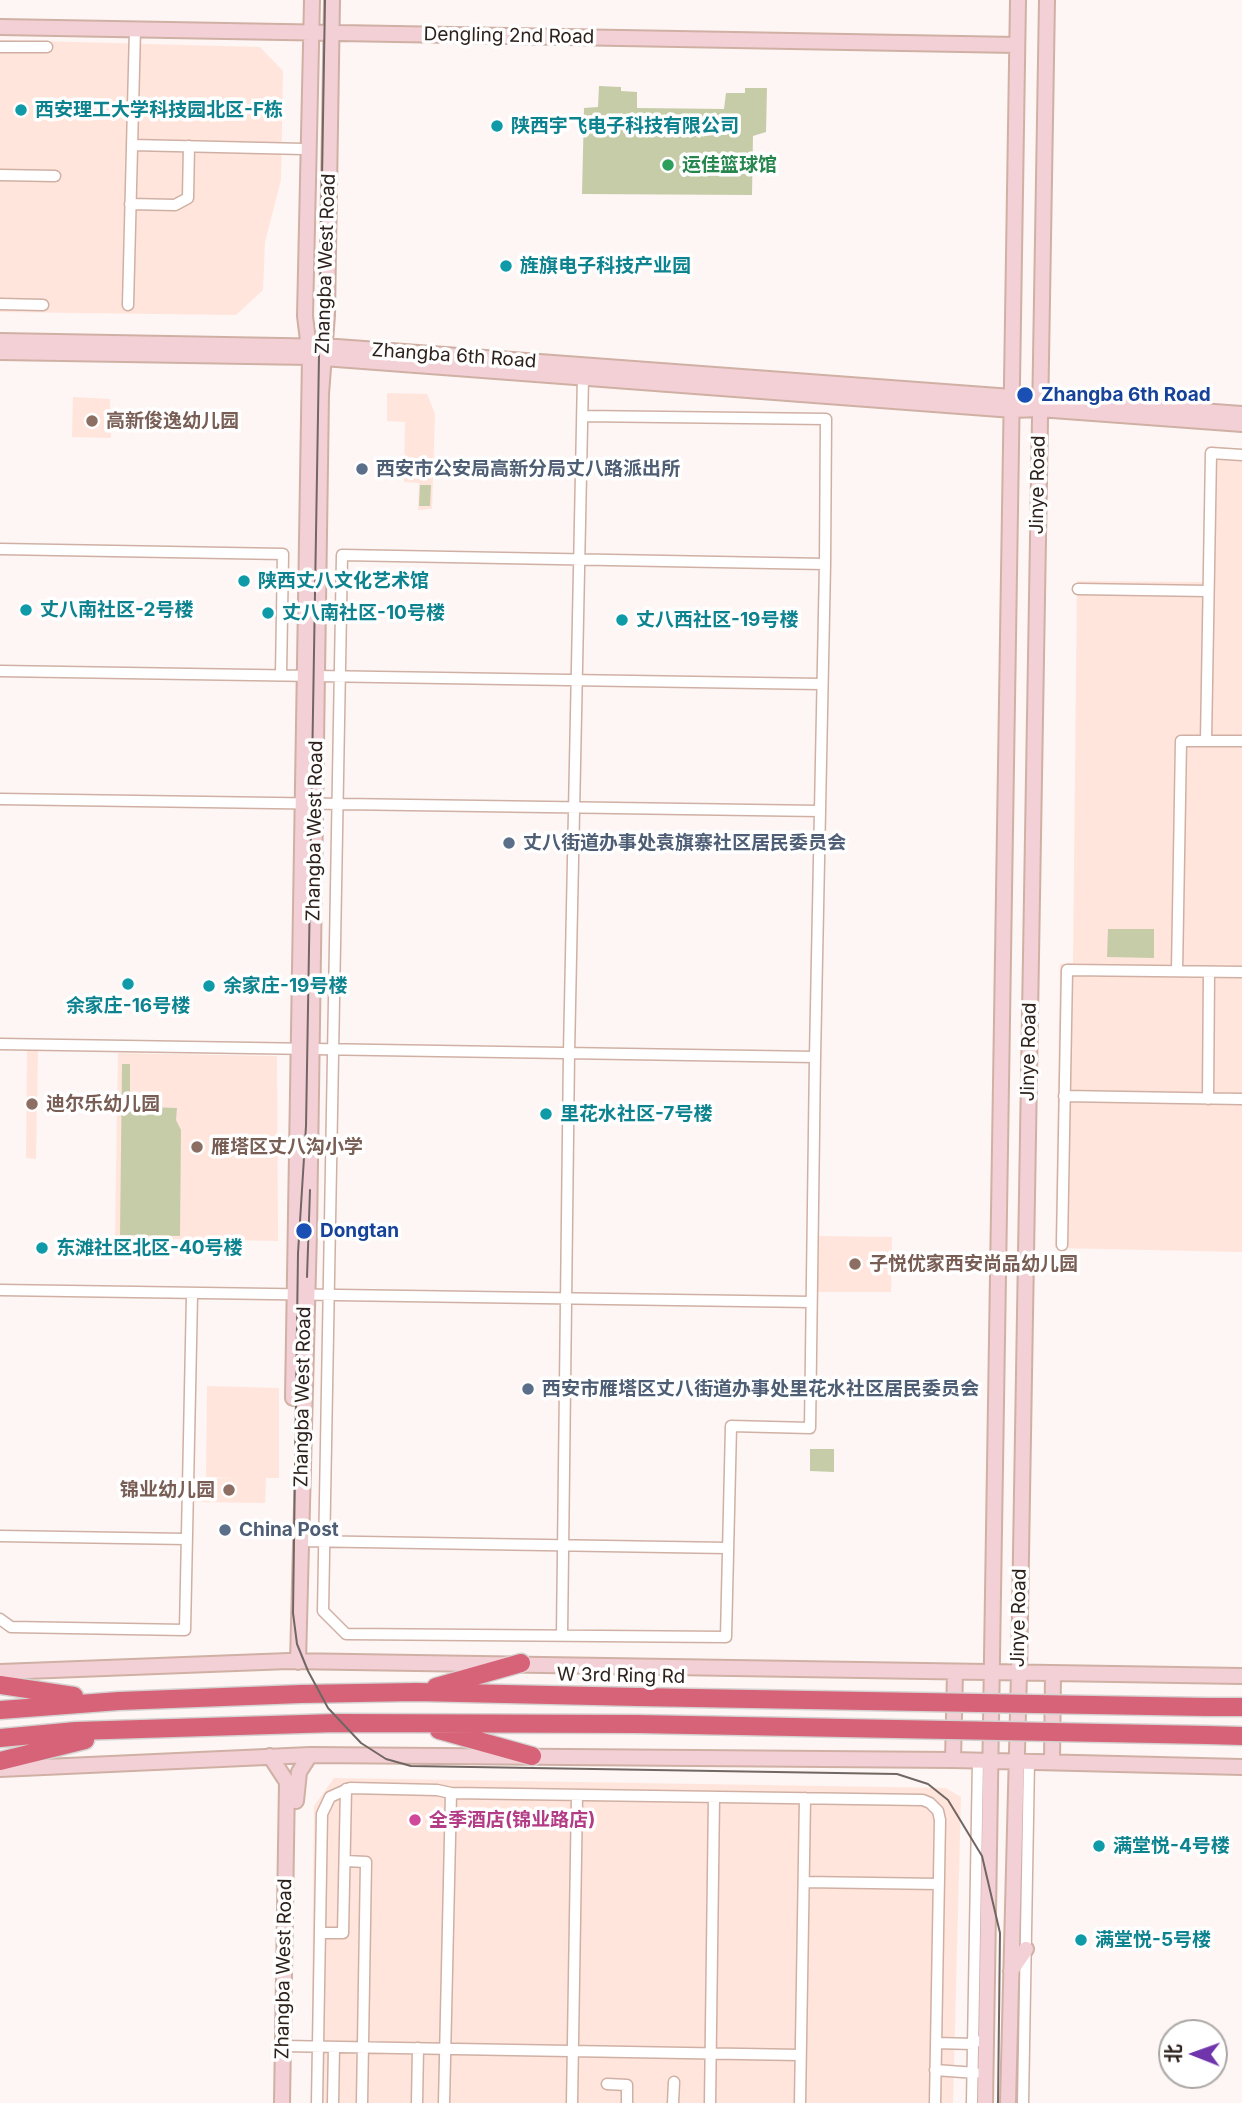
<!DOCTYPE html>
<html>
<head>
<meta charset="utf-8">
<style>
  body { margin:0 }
  #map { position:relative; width:1242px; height:2103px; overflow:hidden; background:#fdf6f4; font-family:Inter,"Noto Sans SC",sans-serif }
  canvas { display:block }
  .north { position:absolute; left:1158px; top:2019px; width:70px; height:70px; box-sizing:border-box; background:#fff; border:2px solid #aba7a5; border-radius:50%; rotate:271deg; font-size:19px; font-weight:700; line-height:28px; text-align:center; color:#2e221d }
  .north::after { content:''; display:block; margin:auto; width:24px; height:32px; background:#7135ab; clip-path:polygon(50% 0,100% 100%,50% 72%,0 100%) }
</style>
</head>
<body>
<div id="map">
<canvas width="1242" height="2103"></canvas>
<div class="north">北</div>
</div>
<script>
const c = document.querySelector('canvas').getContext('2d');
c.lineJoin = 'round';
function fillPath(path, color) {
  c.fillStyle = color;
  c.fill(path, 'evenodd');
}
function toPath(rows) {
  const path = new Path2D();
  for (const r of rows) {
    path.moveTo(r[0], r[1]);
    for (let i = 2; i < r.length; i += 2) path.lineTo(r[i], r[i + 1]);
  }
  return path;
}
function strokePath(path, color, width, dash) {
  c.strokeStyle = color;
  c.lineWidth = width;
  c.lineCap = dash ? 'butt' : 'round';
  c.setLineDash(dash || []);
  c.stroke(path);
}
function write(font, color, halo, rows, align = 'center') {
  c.font = font + ' Inter,"Noto Sans SC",sans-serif';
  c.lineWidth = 7;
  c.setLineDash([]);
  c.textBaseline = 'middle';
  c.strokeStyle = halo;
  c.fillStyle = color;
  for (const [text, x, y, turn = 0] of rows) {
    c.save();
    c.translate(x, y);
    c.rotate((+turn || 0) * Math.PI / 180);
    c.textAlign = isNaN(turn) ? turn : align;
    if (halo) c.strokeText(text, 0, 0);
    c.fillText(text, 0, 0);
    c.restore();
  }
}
fillPath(toPath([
  [0,40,260,47,283,71,281,180,265,242,263,290,236,315,0,312],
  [387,393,427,394,435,414,432,509,418,510,419,483,404,482,405,422,387,421],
  [73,397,110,399,111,438,72,437],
  [1207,446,1242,449,1242,1252,1055,1248,1060,964,1073,963,1077,581,1203,582],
  [27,1050,38,1051,36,1159,26,1158],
  [118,1053,277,1056,278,1241,115,1238],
  [819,1236,892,1237,891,1292,817,1292],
  [207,1386,279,1388,279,1478,266,1478,265,1503,193,1502,193,1479,236,1478,206,1477],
  [334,1778,946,1788,961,1797,953,2103,311,2103,314,1806]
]), '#ffe5dc');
fillPath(toPath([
  [599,86,621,87,621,91,637,92,637,108,724,109,726,93,745,93,745,88,767,88,766,132,753,136,752,195,582,194,584,108,598,107],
  [420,485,431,485,430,506,419,506],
  [1108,929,1154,929,1154,958,1107,957],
  [122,1064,130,1064,130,1096,150,1096,150,1107,177,1108,176,1120,181,1130,180,1236,120,1235],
  [810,1449,834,1449,834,1472,810,1471]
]), '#c7cca8');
const street = toPath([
  [0,47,47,47],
  [132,145,304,149],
  [0,175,55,176],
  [130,204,175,205,188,198,189,146],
  [0,304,43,305],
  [128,305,135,29],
  [582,416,826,419,825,564,815,1057,810,1428,731,1426,726,1637,346,1634,323,1611,342,555,825,564],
  [0,549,283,554,281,675],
  [1078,589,1208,591],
  [0,671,821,684],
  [1206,741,1211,453,1242,455],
  [0,799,820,811],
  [1177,971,1181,741,1242,741],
  [0,1044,815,1057],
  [1064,1096,1242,1099],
  [1208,1099,1209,972],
  [1062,1245,1067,970,1242,972],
  [0,1290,811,1302],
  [0,1536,187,1539],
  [300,1541,727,1548],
  [0,1619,11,1627,185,1630,192,1295],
  [562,1635,569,1053,583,377],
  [345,1861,366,1862,362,2103],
  [804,1882,939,1884],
  [320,1933,343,1933,346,1789],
  [936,2043,973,2044,977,2041],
  [283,2046,800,2055],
  [935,2070,976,2073],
  [607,2084,627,2085,627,2103],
  [317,2103,322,1814,330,1797,350,1788,437,1790,451,1793,923,1800,930,1803,938,1811,940,1820,935,2103],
  [333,2103,334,2047],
  [417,2103,418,2048],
  [444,2103,451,1793],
  [572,2103,577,1795],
  [673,2103,674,2082],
  [710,2103,714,1797],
  [800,2103,805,1798],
  [972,2103,978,1760],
  [1023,2103,1029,1761]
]);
const secondary = toPath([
  [0,27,1017,45],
  [0,341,337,347,1242,414],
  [0,352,310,357,1013,410,1039,409,1242,424],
  [293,1398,310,357,305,316,312,0],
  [298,1662,309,1231,321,394,327,315,332,0],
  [0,1672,289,1661,1242,1676],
  [270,1756,287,1782,282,2103],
  [953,1760,955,1672],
  [1052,1762,1053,1674],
  [0,1769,310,1755,953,1760,1242,1767],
  [296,1801,299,1772,310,1755],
  [1011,1971,1026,1949],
  [985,2103,1018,0],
  [1008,2103,1019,1673,1047,0]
]);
const highway = toPath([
  [0,1685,74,1696],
  [436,1687,521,1663],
  [1206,1707,1242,1707],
  [0,1710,119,1701,301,1694,416,1692,638,1697],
  [439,1730,532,1756],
  [1207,1735,1242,1736],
  [0,1738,76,1731,336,1723,637,1724],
  [0,1761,85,1740]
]);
strokePath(street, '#d0b0a4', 13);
strokePath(secondary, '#d0b0a4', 18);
strokePath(highway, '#d5d3d2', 21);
strokePath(street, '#fff', 10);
strokePath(secondary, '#f3d0d6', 14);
strokePath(highway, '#d66377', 18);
strokePath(toPath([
  [325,0,306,1126,298,1253,293,1613,297,1644,308,1671,328,1708,361,1743,386,1759,411,1766,897,1774,928,1784,948,1800,982,1856,1000,1933,998,2103],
  [307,1277,310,1190]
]), '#716662', 2);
const highwayBridge = toPath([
  [638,1697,1206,1707],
  [637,1724,1207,1735]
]);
strokePath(highwayBridge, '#d5d3d2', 21, []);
strokePath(highwayBridge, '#d66377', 18);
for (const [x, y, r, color] of [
  [21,110,7,"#0f9aa8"],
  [497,126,7,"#0f9aa8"],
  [668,165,7,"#2e9e5b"],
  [506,266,7,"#0f9aa8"],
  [1025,395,9,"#1a4fb4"],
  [92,421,7,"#8d6e63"],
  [362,469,7,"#5c6f8a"],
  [244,581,7,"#0f9aa8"],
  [26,610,7,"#0f9aa8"],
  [268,613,7,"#0f9aa8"],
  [622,620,7,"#0f9aa8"],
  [509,843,7,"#5c6f8a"],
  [128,984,7,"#0f9aa8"],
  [209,986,7,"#0f9aa8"],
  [32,1104,7,"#8d6e63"],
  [546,1114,7,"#0f9aa8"],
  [197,1147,7,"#8d6e63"],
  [304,1231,9,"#1a4fb4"],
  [42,1248,7,"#0f9aa8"],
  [855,1264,7,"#8d6e63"],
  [528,1389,7,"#5c6f8a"],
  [229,1490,7,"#8d6e63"],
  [225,1530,7,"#5c6f8a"],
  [415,1820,7,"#d1479c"],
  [1099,1846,7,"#0f9aa8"],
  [1081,1940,7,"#0f9aa8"]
]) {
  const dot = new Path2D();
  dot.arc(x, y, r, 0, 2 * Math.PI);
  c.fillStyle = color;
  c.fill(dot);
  strokePath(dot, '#fff', 2.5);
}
write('19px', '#2e221d', '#fff', [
  ["Dengling 2nd Road",509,36,1],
  ["Zhangba West Road",326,264,-88],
  ["Zhangba 6th Road",454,356,4],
  ["Jinye Road",1038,485,-89],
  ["Zhangba West Road",315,831,-89],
  ["Jinye Road",1029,1052,-89],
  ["Zhangba West Road",303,1397,-89],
  ["Jinye Road",1019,1618,-89],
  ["W 3rd Ring Rd",621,1676,1],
  ["Zhangba West Road",284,1969,-89]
]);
write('bold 19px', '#0d838f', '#fff', [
  ["西安理工大学科技园北区-F栋",35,110],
  ["陕西宇飞电子科技有限公司",511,126],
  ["旌旗电子科技产业园",520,266],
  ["陕西丈八文化艺术馆",258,581],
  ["丈八南社区-2号楼",40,610],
  ["丈八南社区-10号楼",282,613],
  ["丈八西社区-19号楼",636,620],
  ["余家庄-19号楼",223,986],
  ["余家庄-16号楼",128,1006,"center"],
  ["里花水社区-7号楼",560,1114],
  ["东滩社区北区-40号楼",56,1248],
  ["满堂悦-4号楼",1113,1846],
  ["满堂悦-5号楼",1095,1940]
], 'left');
write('bold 19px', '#27864d', '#fff', [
  ["运佳篮球馆",682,165]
], 'left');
write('bold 19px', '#164399', '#fff', [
  ["Zhangba 6th Road",1041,395],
  ["Dongtan",320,1231]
], 'left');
write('bold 19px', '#785e54', '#fff', [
  ["高新俊逸幼儿园",106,421],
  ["迪尔乐幼儿园",46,1104],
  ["雁塔区丈八沟小学",211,1147],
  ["子悦优家西安尚品幼儿园",869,1264],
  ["锦业幼儿园",215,1490,"right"]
], 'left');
write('bold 19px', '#4e5e75', '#fff', [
  ["西安市公安局高新分局丈八路派出所",376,469],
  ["丈八街道办事处袁旗寨社区居民委员会",523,843],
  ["西安市雁塔区丈八街道办事处里花水社区居民委员会",542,1389],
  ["China Post",239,1530]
], 'left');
write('bold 19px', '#b23c85', '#fff', [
  ["全季酒店(锦业路店)",429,1820]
], 'left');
</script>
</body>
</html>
